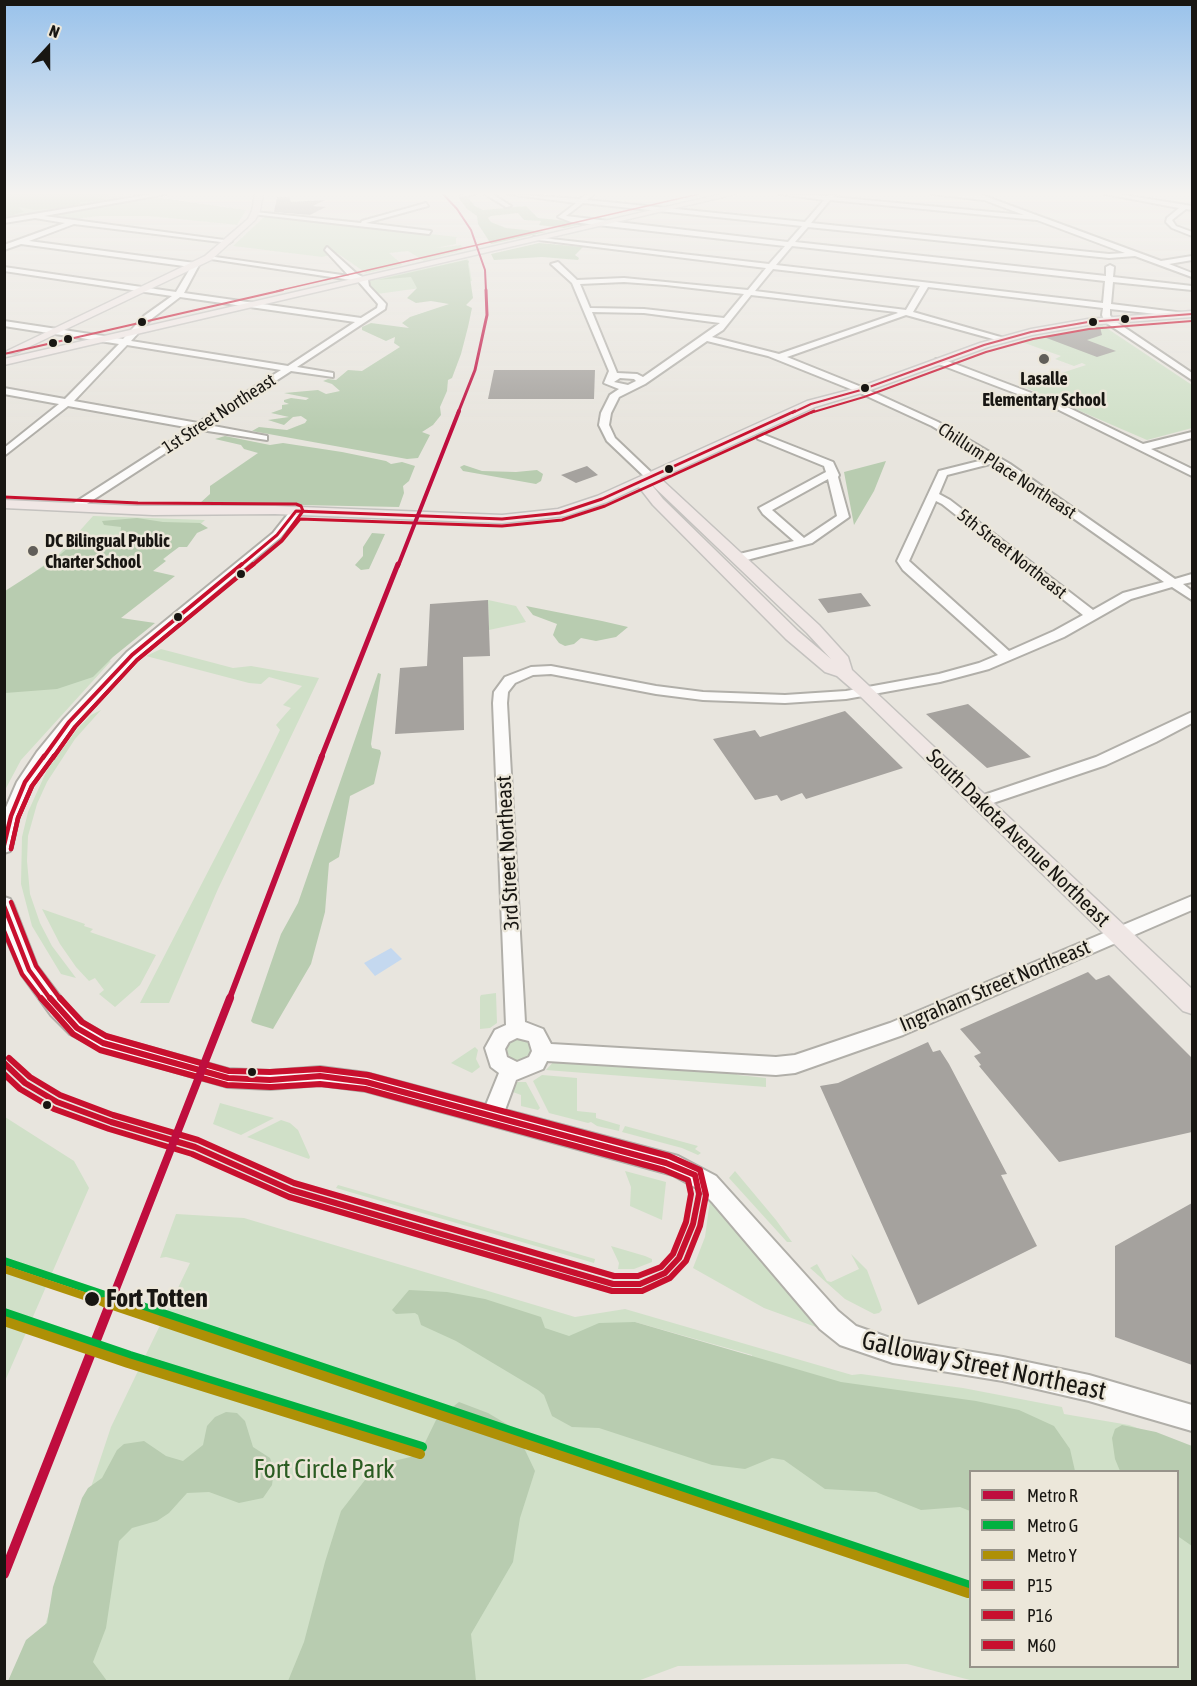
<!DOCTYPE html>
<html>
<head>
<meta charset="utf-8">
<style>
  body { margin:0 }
  #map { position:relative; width:1197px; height:1686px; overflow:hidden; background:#e8e5de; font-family:"Asap Condensed",sans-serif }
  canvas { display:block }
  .frame { position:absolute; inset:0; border:6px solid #181612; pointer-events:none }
  .legend { position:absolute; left:969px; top:1470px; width:210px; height:198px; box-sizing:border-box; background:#ece7da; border:2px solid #97938a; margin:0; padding:8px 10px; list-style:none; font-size:18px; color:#181612 }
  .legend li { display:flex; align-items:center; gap:12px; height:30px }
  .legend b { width:30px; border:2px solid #97938a }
  .north { position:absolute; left:18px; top:18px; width:60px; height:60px; -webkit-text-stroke:4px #ece7da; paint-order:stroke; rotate:21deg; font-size:16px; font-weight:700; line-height:24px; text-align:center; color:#181612 }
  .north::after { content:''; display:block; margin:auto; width:21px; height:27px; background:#181612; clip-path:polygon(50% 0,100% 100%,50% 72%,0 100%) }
</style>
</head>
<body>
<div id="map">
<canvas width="1197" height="1686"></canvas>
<div class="frame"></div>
<ul class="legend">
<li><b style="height:8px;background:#bf0d3e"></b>Metro R</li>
<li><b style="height:8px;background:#00b140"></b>Metro G</li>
<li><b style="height:8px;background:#ae9006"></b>Metro Y</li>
<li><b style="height:8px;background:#c8102e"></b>P15</li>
<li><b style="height:8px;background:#c8102e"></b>P16</li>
<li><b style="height:8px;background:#c8102e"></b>M60</li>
</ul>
<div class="north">N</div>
</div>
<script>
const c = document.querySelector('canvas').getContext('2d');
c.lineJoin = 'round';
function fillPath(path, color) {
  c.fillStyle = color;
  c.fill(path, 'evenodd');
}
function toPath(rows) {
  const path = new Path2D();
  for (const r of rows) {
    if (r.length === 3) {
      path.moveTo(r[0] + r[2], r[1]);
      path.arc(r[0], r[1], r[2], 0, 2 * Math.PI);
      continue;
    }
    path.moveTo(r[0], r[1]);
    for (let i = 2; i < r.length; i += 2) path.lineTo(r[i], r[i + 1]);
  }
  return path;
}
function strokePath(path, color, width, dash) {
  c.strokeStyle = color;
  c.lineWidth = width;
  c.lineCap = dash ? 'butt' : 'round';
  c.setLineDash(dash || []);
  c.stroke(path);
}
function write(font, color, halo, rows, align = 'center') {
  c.font = font + ' "Asap Condensed",sans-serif';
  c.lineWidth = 5;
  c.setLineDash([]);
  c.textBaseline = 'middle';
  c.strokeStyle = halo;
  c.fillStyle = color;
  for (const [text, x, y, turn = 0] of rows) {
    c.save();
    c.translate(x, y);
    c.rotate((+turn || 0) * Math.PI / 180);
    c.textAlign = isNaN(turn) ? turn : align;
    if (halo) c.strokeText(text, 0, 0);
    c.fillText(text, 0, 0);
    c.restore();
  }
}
fillPath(toPath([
  [5,194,139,194,5,218],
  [154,197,246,210,237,225,149,216,99,216,75,219,52,215],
  [265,216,458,237,456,238,456,244,436,248,461,245,463,250,424,261,408,251,389,253,403,265,366,273,337,253,322,257,233,246],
  [468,259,472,281,377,294,367,281],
  [1102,325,1192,385,1192,428,1147,440,1022,386,1086,365,1082,363,1074,366,1055,359,1061,356,1019,341],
  [93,516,205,520,74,644,111,661,21,760,5,790,5,593,58,555],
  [488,600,516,606,526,622,489,630],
  [161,649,233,668,251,666,319,678,218,889,169,1003,140,1003,259,773,280,730,276,725,291,708,283,705,302,686,269,677,261,684,249,683,146,656],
  [101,710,75,739,47,782,37,804,28,836,27,861,30,894,40,923,52,946,76,978,61,974,32,926,21,884,22,837,28,812,47,770,78,728,91,715],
  [42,909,85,924,84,926,93,929,90,932,156,955,140,985,115,1007,99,994,104,990,95,978,89,981,76,967,60,944],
  [496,993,497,1023,490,1028,480,1029,480,997,481,995],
  [519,1049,12],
  [475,1047,478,1050,476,1059,480,1067,472,1073,451,1063],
  [555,1060,732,1071,738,1075,766,1078,766,1087,546,1070],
  [542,1075,577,1078,577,1111,596,1113,596,1118,620,1125,619,1131,597,1126,591,1122,588,1123,549,1113,533,1081],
  [517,1082,526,1082,540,1108,538,1110,521,1106,521,1095,513,1092],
  [220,1103,274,1118,241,1135,213,1124],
  [5,1117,74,1161,89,1188,5,1381],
  [281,1120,290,1123,298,1130,310,1157,309,1159,247,1137],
  [625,1126,698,1146,695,1149,701,1153,698,1155,682,1148,622,1132],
  [625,1171,666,1182,662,1220,630,1206,631,1187],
  [735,1171,776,1220,792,1242,787,1242,729,1178],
  [338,1185,595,1259,594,1263,336,1188],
  [710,1200,715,1201,820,1325,816,1327,764,1308,693,1268,705,1237],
  [176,1214,244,1218,575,1317,625,1309,852,1375,861,1374,963,1388,1062,1407,1064,1414,1129,1425,1192,1448,1192,1681,974,1681,907,1664,678,1666,635,1682,26,1682,111,1427,190,1263,166,1257,160,1258],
  [635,1322,752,1355,752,1356,625,1326],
  [970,1472,1178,1472,1178,1666,970,1666],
  [611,1246,645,1256,652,1259,652,1262,634,1269,618,1269,619,1263],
  [851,1254,867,1270,880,1304,882,1310,879,1313,874,1314,845,1299,810,1268,817,1264,827,1281,831,1282,859,1269]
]), '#d0e0c8');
fillPath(toPath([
  [5,194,111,194,106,197,91,197,107,199,104,200,80,202,80,204,63,208,35,210,18,207,24,212,5,217],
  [457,196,468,198,475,206,483,210,526,206,538,218,586,223,564,228,539,225,541,221,524,220,518,213,491,216,488,218,491,222,506,228,546,232,491,244,478,224,477,216,467,209],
  [539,243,583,247,575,255,579,258,578,260,542,257,494,260,491,254],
  [466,260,469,261,468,264,473,298,466,305,472,308,468,327,461,354,452,378,448,380,447,391,440,407,441,415,433,425,422,432,430,435,418,458,407,459,252,431,259,427,287,430,305,423,307,420,301,416,293,417,284,425,268,420,289,417,271,413,282,409,282,405,289,404,284,402,284,400,291,398,306,400,309,398,284,393,318,390,326,394,340,391,332,384,323,381,328,379,336,380,348,370,362,371,400,347,394,343,395,337,386,341,362,330,362,327,371,323,409,328,402,323,410,317,449,304,431,301,416,303,407,298,417,288,411,277,377,280],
  [225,436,270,445,283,443,342,452,386,461,391,464,402,462,415,466,409,481,403,486,404,493,399,507,200,503,210,494,210,486,258,453,244,449,241,445,215,439],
  [886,461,874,491,854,525,844,472],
  [464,465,482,471,516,472,537,470,543,474,541,481,536,484,463,471,460,467],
  [137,518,163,522,200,523,208,528,197,533,187,547,179,547,163,559,166,561,153,571,175,576,121,618,155,623,113,657,93,677,57,689,5,693,5,591,55,559,74,543,90,544,120,538,121,527,104,525,102,521],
  [372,533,385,534,369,569,361,570,355,565,363,556,363,547],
  [526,606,602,621,628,627,616,637,596,641,581,638,574,644,565,646,559,643,553,635,557,624,533,615],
  [378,673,381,674,371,744,372,748,380,750,381,753,374,784,350,796,339,857,329,863,325,912,311,964,273,1029,253,1023,251,1021,281,934,298,903],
  [409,1290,447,1292,485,1299,541,1317,545,1328,569,1336,599,1323,635,1322,841,1382,976,1401,1019,1410,1054,1426,1070,1449,1075,1471,970,1472,970,1511,960,1507,921,1510,876,1492,825,1489,784,1460,772,1458,745,1469,712,1465,599,1428,572,1427,552,1416,544,1395,538,1390,456,1341,421,1325,418,1315,415,1313,396,1314,392,1310],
  [459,1402,488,1413,515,1429,535,1471,520,1518,513,1562,471,1634,476,1681,288,1681,304,1642,325,1562,341,1511,365,1480,385,1463,419,1455,436,1420],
  [226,1412,237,1413,245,1421,253,1447,270,1458,274,1470,272,1485,263,1498,239,1503,209,1492,187,1493,169,1513,157,1521,132,1528,119,1541,106,1628,93,1662,107,1681,8,1681,26,1640,47,1623,53,1587,82,1498,88,1488,102,1478,117,1450,124,1444,144,1441,166,1456,183,1461,203,1445,207,1426,215,1417],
  [1122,1425,1156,1432,1192,1446,1192,1546,1179,1537,1178,1533,1178,1472,1120,1471,1115,1459,1112,1438,1115,1429]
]), '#b8ccb0');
fillPath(toPath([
  [391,948,402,959,375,976,364,963]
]), '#c4d8ef');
fillPath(toPath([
  [277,197,289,197,291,202,325,200,313,206,326,207,310,215,274,212],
  [1100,327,1102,335,1087,340,1116,351,1097,357,1044,337],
  [494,370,595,370,594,399,488,399],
  [587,466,598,475,576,483,561,475],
  [861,593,871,606,828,613,818,599],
  [488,600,490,656,463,657,464,730,395,734,400,668,427,666,430,604],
  [968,704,1031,757,987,768,926,714],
  [845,711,903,768,806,799,802,793,781,801,777,795,755,800,713,739,755,730,760,737],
  [1088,972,1096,980,1109,975,1192,1058,1192,1132,1059,1162,979,1066,981,1065,974,1056,981,1053,960,1029],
  [928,1042,933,1052,940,1050,949,1064,1007,1174,1001,1175,1037,1246,918,1305,820,1086,838,1083],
  [1192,1203,1192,1365,1115,1337,1115,1246]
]), '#a5a29e');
const minor = toPath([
  [153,194,166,194,44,216,232,241,229,243,74,224,29,241,195,263,199,265,184,293,361,318,377,308,378,304,358,281,204,258,208,256,349,276,325,250,327,247,357,274,368,280,369,286,386,304,385,309,297,367,333,373,333,377,291,371,208,425,267,436,267,440,201,430,79,509,71,509,71,505,191,428,68,406,4,456,4,448,59,404,4,394,4,388,65,399,119,344,4,326,4,321,123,339,144,316,172,296,4,271,4,267,176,292,191,267,21,244,4,250,4,245,65,223,35,218,4,223,4,219,153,194],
  [180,297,355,322,288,366,131,341,150,320,180,297],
  [127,345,281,370,198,423,74,401,127,345],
  [464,194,475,194,461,197,461,195,464,194],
  [485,194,492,194,511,206,506,207,485,194],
  [508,194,580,199,587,194,594,194,587,200,805,222,824,200,779,194,827,196,835,194,833,197,1024,215,984,200,932,194,979,194,1161,261,1192,256,1192,260,1169,264,1192,273,1192,277,1135,256,1109,258,808,227,795,242,1106,276,1106,267,1110,265,1114,267,1113,277,1192,286,1192,290,1113,282,1111,304,1184,313,1188,315,1184,317,1110,309,1110,315,1112,319,1192,373,1192,380,1105,322,1102,315,1103,308,928,287,913,312,1004,338,1004,342,906,315,787,357,864,388,938,422,1010,464,1175,579,1192,574,1192,582,1183,584,1192,591,1192,600,1172,587,1131,599,1064,637,989,669,940,682,846,699,785,703,703,700,656,694,551,674,533,675,515,683,508,692,507,703,525,1022,543,1029,551,1044,776,1057,795,1055,890,1023,1192,896,1192,910,903,1035,795,1073,776,1075,547,1061,543,1069,516,1080,505,1110,678,1156,716,1176,838,1311,856,1326,893,1339,1003,1357,1089,1375,1192,1405,1192,1431,1089,1401,1003,1381,893,1363,840,1345,820,1329,712,1202,700,1190,673,1175,366,1091,320,1085,270,1089,228,1087,103,1051,70,1034,51,1015,22,975,4,933,4,897,10,899,13,904,37,966,65,1003,84,1022,108,1036,228,1069,270,1071,320,1067,366,1073,486,1105,499,1073,491,1067,485,1048,495,1030,506,1025,493,703,494,692,505,677,531,667,551,666,656,686,703,692,785,695,846,691,939,674,979,663,998,655,903,570,897,561,939,471,987,459,932,426,858,392,768,356,707,341,645,384,619,397,611,413,609,425,615,438,656,477,655,479,647,479,607,441,599,425,601,413,610,395,619,389,604,383,609,371,572,283,551,264,558,262,577,280,624,278,748,290,766,268,531,239,534,237,769,264,785,246,571,222,558,217,576,203,508,194],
  [830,200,1037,220,1125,253,1109,254,811,223,830,200],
  [583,203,802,226,788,242,566,216,583,203],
  [792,246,1105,281,1103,303,776,265,792,246],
  [773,269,920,286,906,310,755,291,773,269],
  [624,282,666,285,744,294,724,318,644,309,590,308,580,284,624,282],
  [751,295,896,312,898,313,779,354,712,337,723,330,751,295],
  [592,312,644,313,720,323,643,377,637,374,617,373,592,312],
  [620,378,634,379,636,381,628,385,614,382,620,378],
  [994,463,1002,468,1164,582,1123,593,1093,610,950,500,939,494,947,475,994,463],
  [936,501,942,504,1083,615,1054,631,1009,651,909,561,936,501],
  [517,1038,529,1041,532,1051,529,1057,517,1062,507,1057,505,1049,509,1042,517,1038],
  [1105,194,1118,194,1192,206,1192,210,1186,209,1172,220,1176,226,1192,232,1192,236,1172,228,1166,222,1167,218,1179,208,1105,194],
  [426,203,428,206,366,223,431,231,429,234,252,214,255,212,361,223,362,221,426,203],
  [936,359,942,359,1063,405,1143,444,1192,432,1192,438,1151,449,1192,469,1192,476,1057,409,936,363,936,359],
  [762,434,833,462,839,475,838,477,849,517,812,543,739,562,735,561,735,555,794,541,763,514,759,508,826,472,824,466,758,439,757,437,762,434],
  [828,479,837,516,804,538,772,510,828,479],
  [296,508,302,511,281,537,137,658,74,725,33,782,19,816,12,847,10,851,4,853,4,812,17,782,37,752,64,719,127,652,273,533,292,509,296,508],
  [1192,712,1192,723,1156,742,1106,765,981,807,975,806,973,802,975,798,1096,757,1192,712]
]);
const major = toPath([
  [255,194,263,194,260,211,255,220,211,260,16,353,8,353,7,351,205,256,248,219,252,211,255,194],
  [722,194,736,194,4,365,4,359,722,194],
  [1192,311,1192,317,1088,325,1032,335,988,347,865,392,815,407,660,478,819,625,848,657,852,670,1192,989,1192,1014,1183,1011,859,695,837,676,825,672,786,639,653,505,639,487,607,502,565,516,502,523,275,514,153,515,4,508,4,500,137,506,275,506,502,515,558,509,597,496,807,401,857,388,980,343,1031,329,1088,319,1192,311],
  [651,484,807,633,831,659,798,631,663,499,651,484]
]);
strokePath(minor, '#b1afa9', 4);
strokePath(major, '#c4c2bf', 3);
fillPath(minor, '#fcfbfa');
fillPath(major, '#f0e7e5');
strokePath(toPath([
  [792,413,811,404,861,390,984,345,1031,332,1088,322,1192,314]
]), '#c8102e', 2);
strokePath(toPath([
  [240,566,277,535,296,511,502,519,560,513,602,499,795,411]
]), '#c8102e', 3);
strokePath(toPath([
  [43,758,69,722,132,655,242,564]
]), '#c8102e', 4);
strokePath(toPath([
  [4,845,11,816,25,782,44,756],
  [4,906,29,970,51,1000]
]), '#c8102e', 4.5);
strokePath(toPath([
  [4,1063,25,1083,57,1102,111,1122,195,1147,291,1190,613,1284,640,1284,665,1273,679,1258,693,1224,699,1194,695,1175,666,1163,366,1082,320,1076,270,1080,228,1078,103,1043,77,1028,50,998]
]), '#c8102e', 6);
strokePath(toPath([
  [810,413,864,397,986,352,1033,339,1089,329,1192,321]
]), '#c8102e', 2);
strokePath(toPath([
  [252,566,282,541,300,519,502,526,562,520,605,506,814,411]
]), '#c8102e', 3);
strokePath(toPath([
  [53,758,75,727,137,660,254,564]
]), '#c8102e', 4);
strokePath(toPath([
  [11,849,18,818,32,786,54,756],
  [4,931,22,974,42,1000]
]), '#c8102e', 4.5);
strokePath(toPath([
  [9,1058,30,1077,60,1095,113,1115,198,1140,294,1183,614,1276,638,1276,661,1267,673,1254,686,1222,691,1194,688,1180,664,1170,365,1089,320,1084,271,1087,227,1085,100,1050,73,1034,41,998]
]), '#c8102e', 6);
strokePath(toPath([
  [277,291,699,194]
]), '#c8102e', 1.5);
strokePath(toPath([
  [4,354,283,290]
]), '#c8102e', 2);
strokePath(toPath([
  [4,497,138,503,296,504,301,506,303,511,282,540,251,566]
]), '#c8102e', 3);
strokePath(toPath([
  [53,758,75,727,137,660,253,564]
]), '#c8102e', 4);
strokePath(toPath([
  [11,849,18,818,32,786,54,756],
  [11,902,36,966,61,1000]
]), '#c8102e', 4.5);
strokePath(toPath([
  [4,1074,20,1089,54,1109,109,1129,192,1154,289,1197,612,1291,642,1291,670,1278,686,1261,700,1226,706,1195,700,1170,669,1156,368,1075,320,1069,270,1072,229,1071,106,1036,82,1022,60,998]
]), '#c8102e', 6);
strokePath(toPath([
  [443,194,457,209,471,230,485,270,486,291]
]), '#bf0d3e', 2);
strokePath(toPath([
  [458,413,475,370,487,315,486,290]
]), '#bf0d3e', 3);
strokePath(toPath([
  [398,566,459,411]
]), '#bf0d3e', 4);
strokePath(toPath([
  [321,758,398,564]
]), '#bf0d3e', 5);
strokePath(toPath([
  [229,1000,322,756]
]), '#bf0d3e', 6);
strokePath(toPath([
  [110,1304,230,998]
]), '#bf0d3e', 8);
strokePath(toPath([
  [4,1574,111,1302]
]), '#bf0d3e', 10);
strokePath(toPath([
  [4,1261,132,1304]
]), '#00b140', 8);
strokePath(toPath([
  [127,1302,970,1586],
  [4,1313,130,1356,422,1447]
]), '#00b140', 10);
strokePath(toPath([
  [4,1269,108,1304]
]), '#ae9006', 8);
strokePath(toPath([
  [104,1302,968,1593],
  [4,1321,128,1363,420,1454]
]), '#ae9006', 10);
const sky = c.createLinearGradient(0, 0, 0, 430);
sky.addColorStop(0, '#99c2eb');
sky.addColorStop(0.45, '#f5f3f0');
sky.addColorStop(1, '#f5f3f000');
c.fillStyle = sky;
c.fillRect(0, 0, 1197, 430);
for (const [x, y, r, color] of [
  [1125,319,5,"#181612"],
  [142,322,5,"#181612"],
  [1093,322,5,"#181612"],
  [68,339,5,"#181612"],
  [53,343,5,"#181612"],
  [1044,359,6,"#615e59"],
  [865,388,5,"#181612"],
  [669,469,5,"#181612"],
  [33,551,6,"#615e59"],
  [241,574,5,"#181612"],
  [178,617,5,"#181612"],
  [252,1072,5,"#181612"],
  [47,1105,5,"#181612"],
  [92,1299,8,"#181612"]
]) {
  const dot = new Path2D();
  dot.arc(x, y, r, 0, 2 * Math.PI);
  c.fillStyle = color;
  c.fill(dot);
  strokePath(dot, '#ece7da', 2);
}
write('bold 18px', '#181612', '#ece7da', [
  ["Lasalle",1044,379],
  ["Elementary School",1044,400],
  ["DC Bilingual Public",45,541,"left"],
  ["Charter School",45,562,"left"]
]);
write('18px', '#181612', '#ece7da', [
  ["1st Street Northeast",219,414,-33],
  ["Chillum Place Northeast",1007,471,33],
  ["5th Street Northeast",1012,554,38]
]);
write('21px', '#181612', '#ece7da', [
  ["South Dakota Avenue Northeast",1018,838,44],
  ["3rd Street Northeast",508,853,-93],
  ["Ingraham Street Northeast",995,986,-23]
]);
write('bold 26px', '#181612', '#ece7da', [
  ["Fort Totten",106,1299]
], 'left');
write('26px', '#181612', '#ece7da', [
  ["Galloway Street Northeast",984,1366,12]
]);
write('26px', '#2b5c22', '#ece7da', [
  ["Fort Circle Park",324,1470]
]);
</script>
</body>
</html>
